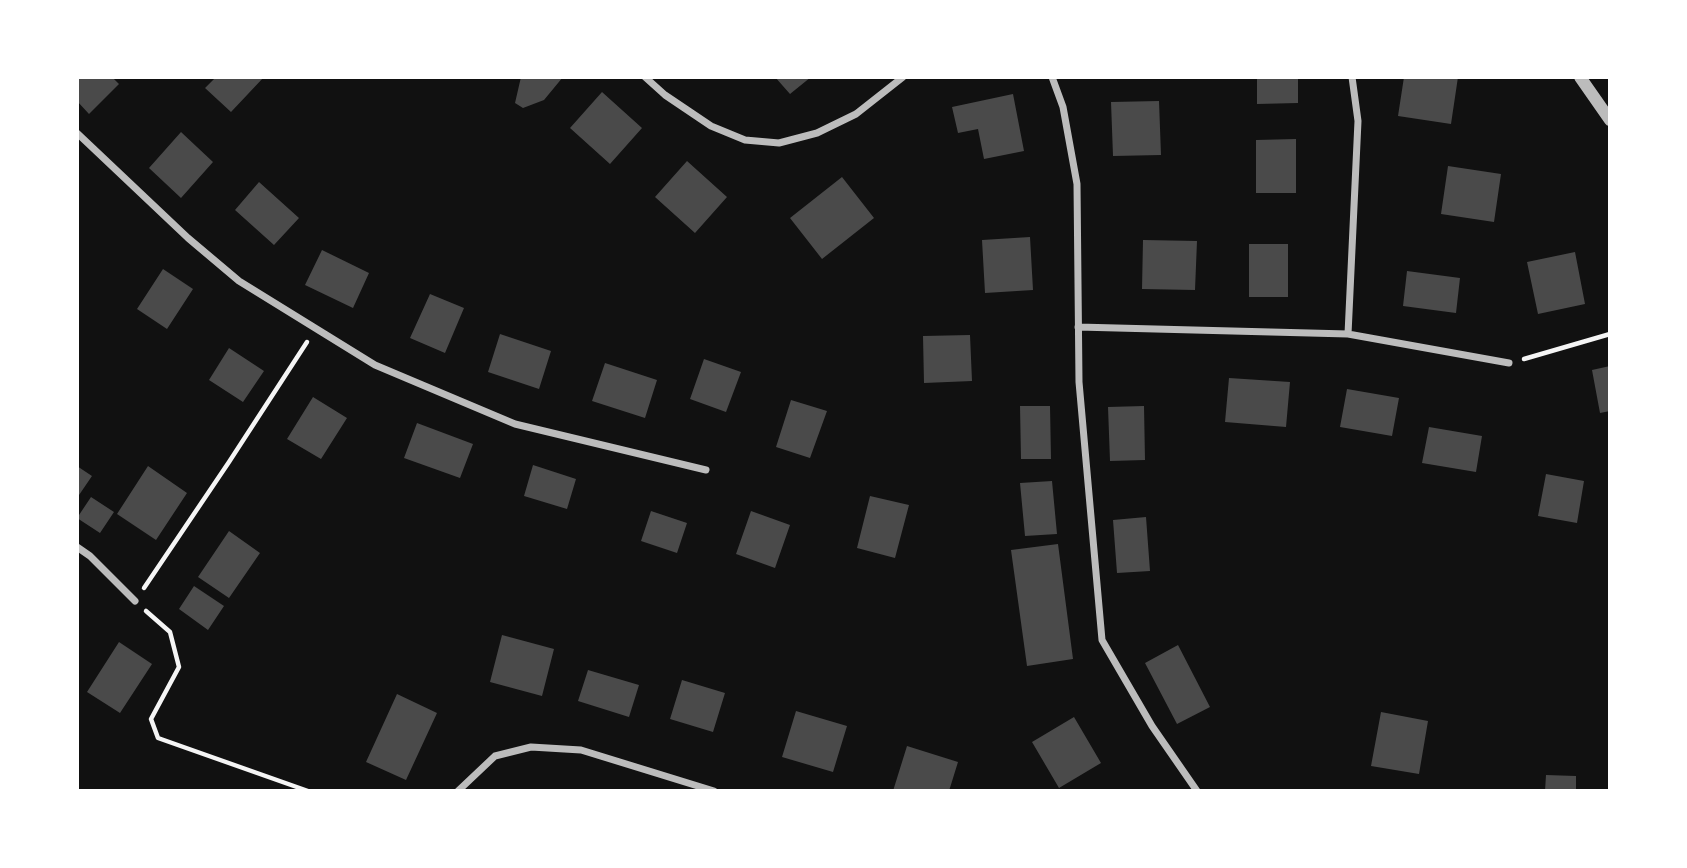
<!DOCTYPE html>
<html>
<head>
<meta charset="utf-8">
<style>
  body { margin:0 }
  #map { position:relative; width:1687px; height:868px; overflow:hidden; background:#111; font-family:Literata,serif }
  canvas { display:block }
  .frame { position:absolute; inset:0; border:79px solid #fff; pointer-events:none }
</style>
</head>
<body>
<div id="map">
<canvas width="1687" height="868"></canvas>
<div class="frame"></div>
</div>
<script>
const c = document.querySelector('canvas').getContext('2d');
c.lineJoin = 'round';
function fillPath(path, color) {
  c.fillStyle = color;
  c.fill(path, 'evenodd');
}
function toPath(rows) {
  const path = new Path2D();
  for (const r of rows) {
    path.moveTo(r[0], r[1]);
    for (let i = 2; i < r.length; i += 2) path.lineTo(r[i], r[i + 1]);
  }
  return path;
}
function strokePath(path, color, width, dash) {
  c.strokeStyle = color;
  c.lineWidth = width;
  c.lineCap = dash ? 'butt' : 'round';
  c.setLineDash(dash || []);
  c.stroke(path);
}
fillPath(toPath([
  [77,77,112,77,119,84,89,114,77,101],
  [216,77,264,77,231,112,205,88],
  [521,77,563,77,544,100,523,108,515,103],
  [775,77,811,77,790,94],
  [1257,77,1298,77,1298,103,1257,104],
  [1404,77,1458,77,1451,124,1398,116],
  [602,92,642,128,610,164,570,128],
  [1013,94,1024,151,984,159,978,129,958,133,952,107],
  [1159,101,1161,155,1113,156,1111,102],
  [181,132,213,162,181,198,149,168],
  [1296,139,1296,193,1256,193,1256,140],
  [687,161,727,197,695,233,655,197],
  [1448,166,1501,174,1494,222,1441,214],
  [842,177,874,218,822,259,790,218],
  [259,182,299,218,274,245,235,210],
  [1030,237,1033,290,985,293,982,240],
  [1143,240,1197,241,1195,290,1142,289],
  [1249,244,1288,244,1288,297,1249,297],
  [322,250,369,273,353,308,305,285],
  [1575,252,1585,304,1538,314,1527,262],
  [163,269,193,289,167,329,137,309],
  [1407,271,1460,278,1456,313,1403,306],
  [430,294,464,308,445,353,410,338],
  [500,334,551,351,539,389,488,372],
  [970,335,972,381,924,383,923,336],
  [229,348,264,371,243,402,209,380],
  [704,359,741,372,726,412,690,399],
  [605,363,657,380,645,418,592,401],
  [1610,366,1610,411,1600,413,1592,370],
  [1229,378,1290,382,1286,427,1225,422],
  [1347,389,1399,398,1392,436,1340,427],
  [313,397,347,418,321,459,287,439],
  [791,400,827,411,810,458,776,447],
  [1020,406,1050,406,1051,459,1021,459],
  [1144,406,1145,460,1110,461,1108,407],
  [417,423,473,444,460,478,404,458],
  [1429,427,1482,436,1476,472,1422,463],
  [533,465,576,479,567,509,524,496],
  [77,466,92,476,77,498],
  [148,466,187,493,156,540,117,514],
  [1546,474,1584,481,1577,523,1538,516],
  [1052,481,1057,534,1025,536,1020,483],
  [870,496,909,505,895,558,857,548],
  [91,497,114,512,100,533,77,518],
  [651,511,687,523,677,553,641,541],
  [751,511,790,525,775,568,736,554],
  [1146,517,1150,571,1117,573,1113,520],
  [229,531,260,553,229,598,198,577],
  [1058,544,1073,659,1027,666,1011,550],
  [194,586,224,606,208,630,179,609],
  [502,635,554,649,542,696,490,682],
  [119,642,152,664,120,713,87,692],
  [1178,645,1210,707,1177,724,1145,663],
  [588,670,639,685,629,717,578,701],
  [682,680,725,693,713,732,670,719],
  [397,694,437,713,406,780,366,762],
  [796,711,847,726,833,772,782,757],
  [1381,712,1428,721,1419,774,1371,766],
  [1074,717,1101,763,1059,788,1032,742],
  [907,746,958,762,949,791,893,791],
  [1546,775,1576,776,1576,791,1545,791]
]), '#4a4a4a');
strokePath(toPath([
  [1524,359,1610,334],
  [144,588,229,462,307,342],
  [146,611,170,632,179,667,151,719,158,738,308,791]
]), '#f5f5f5', 4.5);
strokePath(toPath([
  [645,77,665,95,711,126,745,140,779,143,817,133,856,114,903,77],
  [1052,77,1063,107,1077,184,1079,382,1102,640,1152,726,1197,791],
  [77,133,188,238,239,281,375,365,515,424,706,470],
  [1078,327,1348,334,1509,363],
  [1348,334,1358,121,1352,77],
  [77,547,90,556,135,601],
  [458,791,495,756,531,747,581,750,714,791]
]), '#bcbcbc', 7);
strokePath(toPath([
  [1580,77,1610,120]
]), '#bcbcbc', 12);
</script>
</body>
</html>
